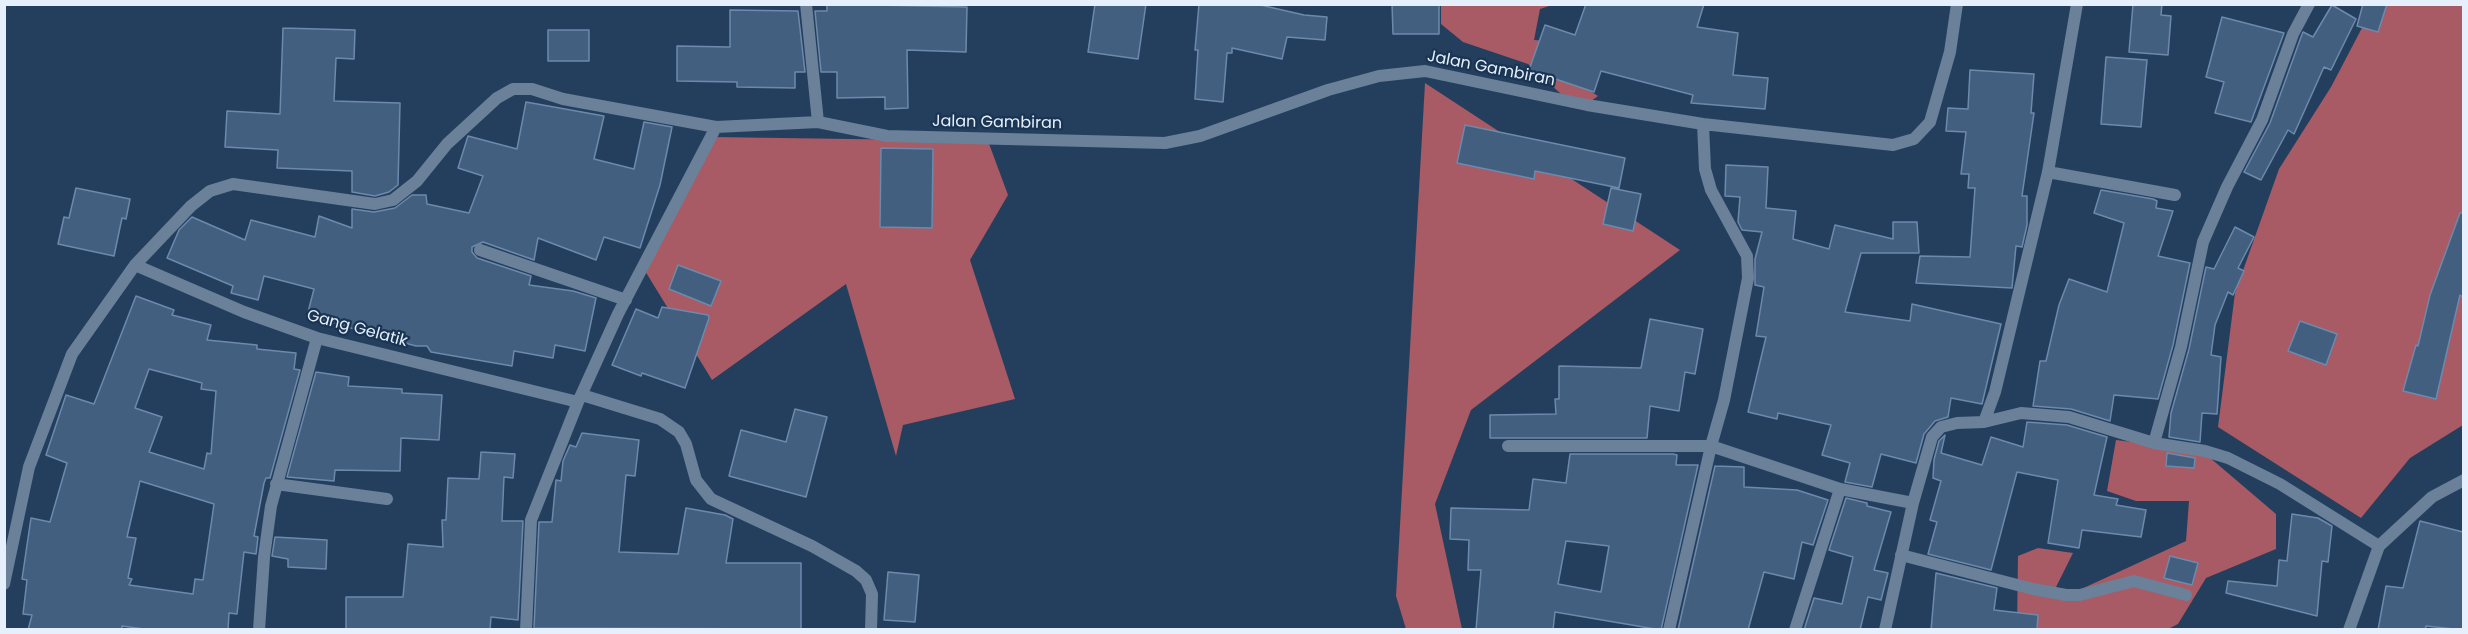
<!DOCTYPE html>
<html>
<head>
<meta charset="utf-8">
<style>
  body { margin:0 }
  #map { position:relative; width:2468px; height:634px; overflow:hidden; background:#243f5e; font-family:Poppins,sans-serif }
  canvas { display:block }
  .frame { position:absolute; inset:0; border:6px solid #e6f0fc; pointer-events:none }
</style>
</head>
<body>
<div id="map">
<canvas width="2468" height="634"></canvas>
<div class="frame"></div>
</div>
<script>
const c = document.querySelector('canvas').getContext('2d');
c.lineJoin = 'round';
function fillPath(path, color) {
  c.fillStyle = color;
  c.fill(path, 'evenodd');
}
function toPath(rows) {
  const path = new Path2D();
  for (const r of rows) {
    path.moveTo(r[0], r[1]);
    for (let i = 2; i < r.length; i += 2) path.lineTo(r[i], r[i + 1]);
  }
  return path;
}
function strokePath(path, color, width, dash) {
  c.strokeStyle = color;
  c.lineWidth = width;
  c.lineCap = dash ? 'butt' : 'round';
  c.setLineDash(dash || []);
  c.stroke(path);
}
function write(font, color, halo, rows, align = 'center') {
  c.font = font + ' Poppins,sans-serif';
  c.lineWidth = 4.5;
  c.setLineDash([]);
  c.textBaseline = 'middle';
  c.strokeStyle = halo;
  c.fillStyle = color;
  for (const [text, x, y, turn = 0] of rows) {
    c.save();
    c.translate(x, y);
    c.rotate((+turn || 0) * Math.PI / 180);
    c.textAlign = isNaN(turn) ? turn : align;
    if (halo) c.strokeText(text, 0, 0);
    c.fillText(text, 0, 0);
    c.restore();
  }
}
fillPath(toPath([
  [1441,5,1552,5,1540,9,1534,40,1559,42,1568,77,1598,96,1591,101,1561,94,1528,64,1463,42,1441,24],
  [2374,5,2463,5,2463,425,2410,458,2361,518,2218,427,2235,293,2279,169,2331,87],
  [1425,83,1680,250,1471,410,1435,504,1462,629,1406,629,1396,596],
  [712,137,988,141,1008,195,970,260,1015,399,903,425,896,456,846,284,712,380,642,266],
  [2116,440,2202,451,2276,514,2276,549,2206,578,2178,624,2166,630,2017,630,2018,556,2038,548,2073,553,2055,589,2077,591,2186,541,2189,501,2136,501,2107,491]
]), '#a85b64');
const building = toPath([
  [827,4,967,7,966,52,907,50,908,108,885,109,885,97,837,98,837,72,821,72,815,11,827,11,827,4],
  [1095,4,1146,4,1138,59,1088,52,1095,4],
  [1199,4,1256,4,1304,15,1327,17,1325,40,1287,37,1282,59,1232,48,1232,53,1227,53,1223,102,1195,99,1198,50,1195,50,1199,4],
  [1392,4,1439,4,1439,34,1393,34,1392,4],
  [1586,4,1704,4,1697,27,1738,33,1733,75,1768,78,1765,109,1691,103,1693,95,1601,71,1594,92,1529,70,1545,25,1575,35,1586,4],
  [2133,4,2162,4,2161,15,2171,16,2168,55,2129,52,2133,4],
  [2363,4,2387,4,2378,32,2357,26,2363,4],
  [2332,5,2356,19,2331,70,2324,67,2294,134,2288,130,2261,180,2244,172,2270,123,2301,37,2303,32,2313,37,2332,5],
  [730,10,798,11,805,72,795,72,795,88,737,87,737,82,677,81,677,46,730,47,730,10],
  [2222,17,2284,33,2251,122,2215,113,2224,82,2206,77,2222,17],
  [283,28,355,30,354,59,336,58,334,101,400,103,398,185,389,192,375,196,352,192,352,171,277,168,278,150,225,147,227,111,280,114,283,28],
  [548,30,589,30,589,61,548,61,548,30],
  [2106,57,2147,60,2141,127,2101,124,2106,57],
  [1970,70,2034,74,2031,113,2034,113,2022,196,2027,196,2027,225,2022,247,2016,246,2012,288,1916,283,1920,256,1970,257,1975,188,1968,188,1969,174,1961,174,1966,132,1946,131,1948,108,1968,109,1970,70],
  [526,102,604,116,594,159,634,169,644,122,672,127,660,185,640,248,604,237,596,260,538,238,534,260,483,242,472,247,472,252,477,258,531,276,529,285,573,291,596,298,585,351,555,345,553,358,514,351,512,366,431,352,427,346,416,346,307,316,314,289,264,276,258,300,231,293,233,286,167,258,179,230,192,217,245,240,251,220,315,237,319,216,352,228,352,209,374,212,395,208,412,195,426,195,427,204,469,213,483,176,458,168,468,136,517,149,526,102],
  [1465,125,1625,158,1619,188,1535,171,1534,179,1457,163,1465,125],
  [881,148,933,149,932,228,880,227,881,148],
  [1726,165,1768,167,1766,208,1796,211,1793,239,1829,249,1835,225,1893,239,1893,222,1917,222,1919,253,1861,253,1845,312,1910,321,1912,304,2001,324,1982,404,1951,398,1948,417,1935,421,1924,434,1916,463,1881,454,1872,487,1845,482,1850,463,1822,455,1831,425,1778,413,1777,419,1748,412,1766,337,1756,336,1764,287,1755,285,1755,259,1762,232,1742,230,1738,222,1740,197,1725,196,1726,165],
  [76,188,130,199,126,219,122,218,114,256,58,244,64,217,69,218,76,188],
  [1611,188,1641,194,1633,231,1603,224,1611,188],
  [2101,190,2153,199,2157,201,2156,208,2173,211,2158,256,2190,263,2173,345,2158,399,2114,395,2110,421,2071,409,2033,406,2040,361,2046,361,2059,305,2069,279,2107,292,2124,223,2094,213,2101,190],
  [2460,213,2463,213,2463,297,2460,295,2436,399,2403,391,2416,345,2418,346,2430,295,2460,213],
  [2235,227,2254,237,2238,268,2244,271,2233,295,2228,292,2215,325,2211,355,2221,357,2217,414,2202,413,2200,442,2169,437,2171,413,2189,349,2206,267,2214,269,2235,227],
  [678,265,721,281,711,306,669,289,678,265],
  [136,296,174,310,172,315,211,325,207,340,257,345,257,349,296,353,294,369,300,370,270,478,266,478,264,483,254,536,258,537,256,554,244,552,237,614,229,613,228,630,151,630,122,626,122,630,28,630,32,615,23,614,27,580,22,579,31,518,50,522,67,463,46,455,66,395,94,404,136,296],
  [149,369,202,383,201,389,216,391,211,454,207,453,204,469,149,452,162,417,135,408,149,369],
  [140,481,214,504,203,580,195,579,193,594,129,585,132,579,128,578,136,538,127,537,140,481],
  [662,307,708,315,709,318,685,388,642,373,641,376,612,365,636,309,658,318,662,307],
  [1650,319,1703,329,1695,374,1685,372,1679,411,1650,406,1647,438,1490,438,1490,415,1556,414,1555,399,1559,399,1559,366,1641,368,1650,319],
  [2300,321,2337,334,2326,365,2288,351,2300,321],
  [316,372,349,377,348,386,402,389,402,393,442,395,439,440,401,438,400,471,335,470,334,481,287,477,316,372],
  [795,409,827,417,806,497,729,476,741,430,786,442,795,409],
  [2027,422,2067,425,2107,437,2094,495,2118,499,2116,505,2146,510,2141,537,2082,530,2079,548,2048,543,2058,480,2017,472,1991,570,1928,554,1937,522,1930,520,1941,481,1933,478,1934,460,1939,441,1945,435,1941,453,1982,465,1991,437,2023,447,2027,422],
  [582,433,639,440,635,476,626,475,619,552,678,554,686,508,725,515,733,519,726,563,801,563,801,629,534,628,539,522,552,522,556,480,561,481,563,461,570,445,576,447,582,433],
  [481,452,515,454,513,478,504,477,502,521,523,521,518,620,491,617,490,630,346,630,346,597,403,597,408,544,443,547,442,520,446,520,448,478,479,479,481,452],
  [2167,453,2195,458,2194,468,2166,466,2167,453],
  [1570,454,1673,454,1677,455,1676,465,1698,465,1661,630,1555,612,1553,630,1476,630,1481,570,1468,570,1469,540,1450,539,1451,508,1529,510,1533,479,1566,483,1570,454],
  [1566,541,1609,546,1601,592,1558,584,1566,541],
  [1715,466,1744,467,1744,487,1797,490,1828,500,1813,545,1802,542,1794,579,1764,572,1748,630,1678,630,1715,466],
  [1846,498,1867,503,1867,506,1891,512,1874,570,1888,573,1881,600,1868,597,1860,630,1804,630,1814,598,1842,604,1853,557,1829,550,1846,498],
  [2292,514,2318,518,2332,526,2328,562,2322,561,2317,616,2226,593,2228,581,2277,586,2279,560,2287,561,2292,514],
  [2420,521,2463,532,2463,630,2426,626,2425,630,2378,630,2386,586,2403,588,2420,521],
  [275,537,327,540,326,569,288,567,288,559,272,556,275,537],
  [2170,556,2198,563,2192,585,2164,578,2170,556],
  [888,572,919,575,915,622,884,620,888,572],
  [1936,573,1997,588,1994,610,2038,615,2037,630,1931,630,1936,573]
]);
fillPath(building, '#435f80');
strokePath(building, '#6c8aad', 1.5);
strokePath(toPath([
  [806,4,818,122],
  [1703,124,1705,169,1711,190,1747,256,1748,278,1724,400,1711,446,1840,489,1913,503,1885,630],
  [2048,172,2175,195],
  [480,250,626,300],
  [135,265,244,312,317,338,578,402],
  [582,395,660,419,679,432,686,444,696,480,711,499,812,546,856,571,866,580,872,594,871,630],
  [1984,422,2021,413,2069,417,2154,443,2205,451,2228,458,2280,484,2379,546],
  [2154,443,2181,347,2203,242,2227,187,2262,120,2293,34,2309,4],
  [1508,446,1711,446,1669,630],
  [276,484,387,499],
  [1913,503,1932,437,1941,427,1957,423,1984,422,1995,392,2048,172,2077,4],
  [1901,555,2033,589,2066,595,2080,595,2134,581,2186,595],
  [4,584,29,467,72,354,135,265,191,206,210,191,233,184,375,204,393,200,417,181,447,144,497,98,513,89,532,89,563,99,716,127,818,122,887,136,1165,143,1200,136,1328,90,1379,76,1425,71,1587,105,1703,124,1893,145,1914,139,1930,122,1950,52,1957,4],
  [259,630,264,557,271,506,317,338],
  [526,630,531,520,578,402,618,314,716,127],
  [1795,630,1840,489],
  [2349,630,2379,546,2432,497,2464,480]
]), '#6b8099', 12);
write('16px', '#e6f0fc', '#1a3453', [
  ["Jalan Gambiran",1491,69,11],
  ["Jalan Gambiran",997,123,1],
  ["Gang Gelatik",357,329,15]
]);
</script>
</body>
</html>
